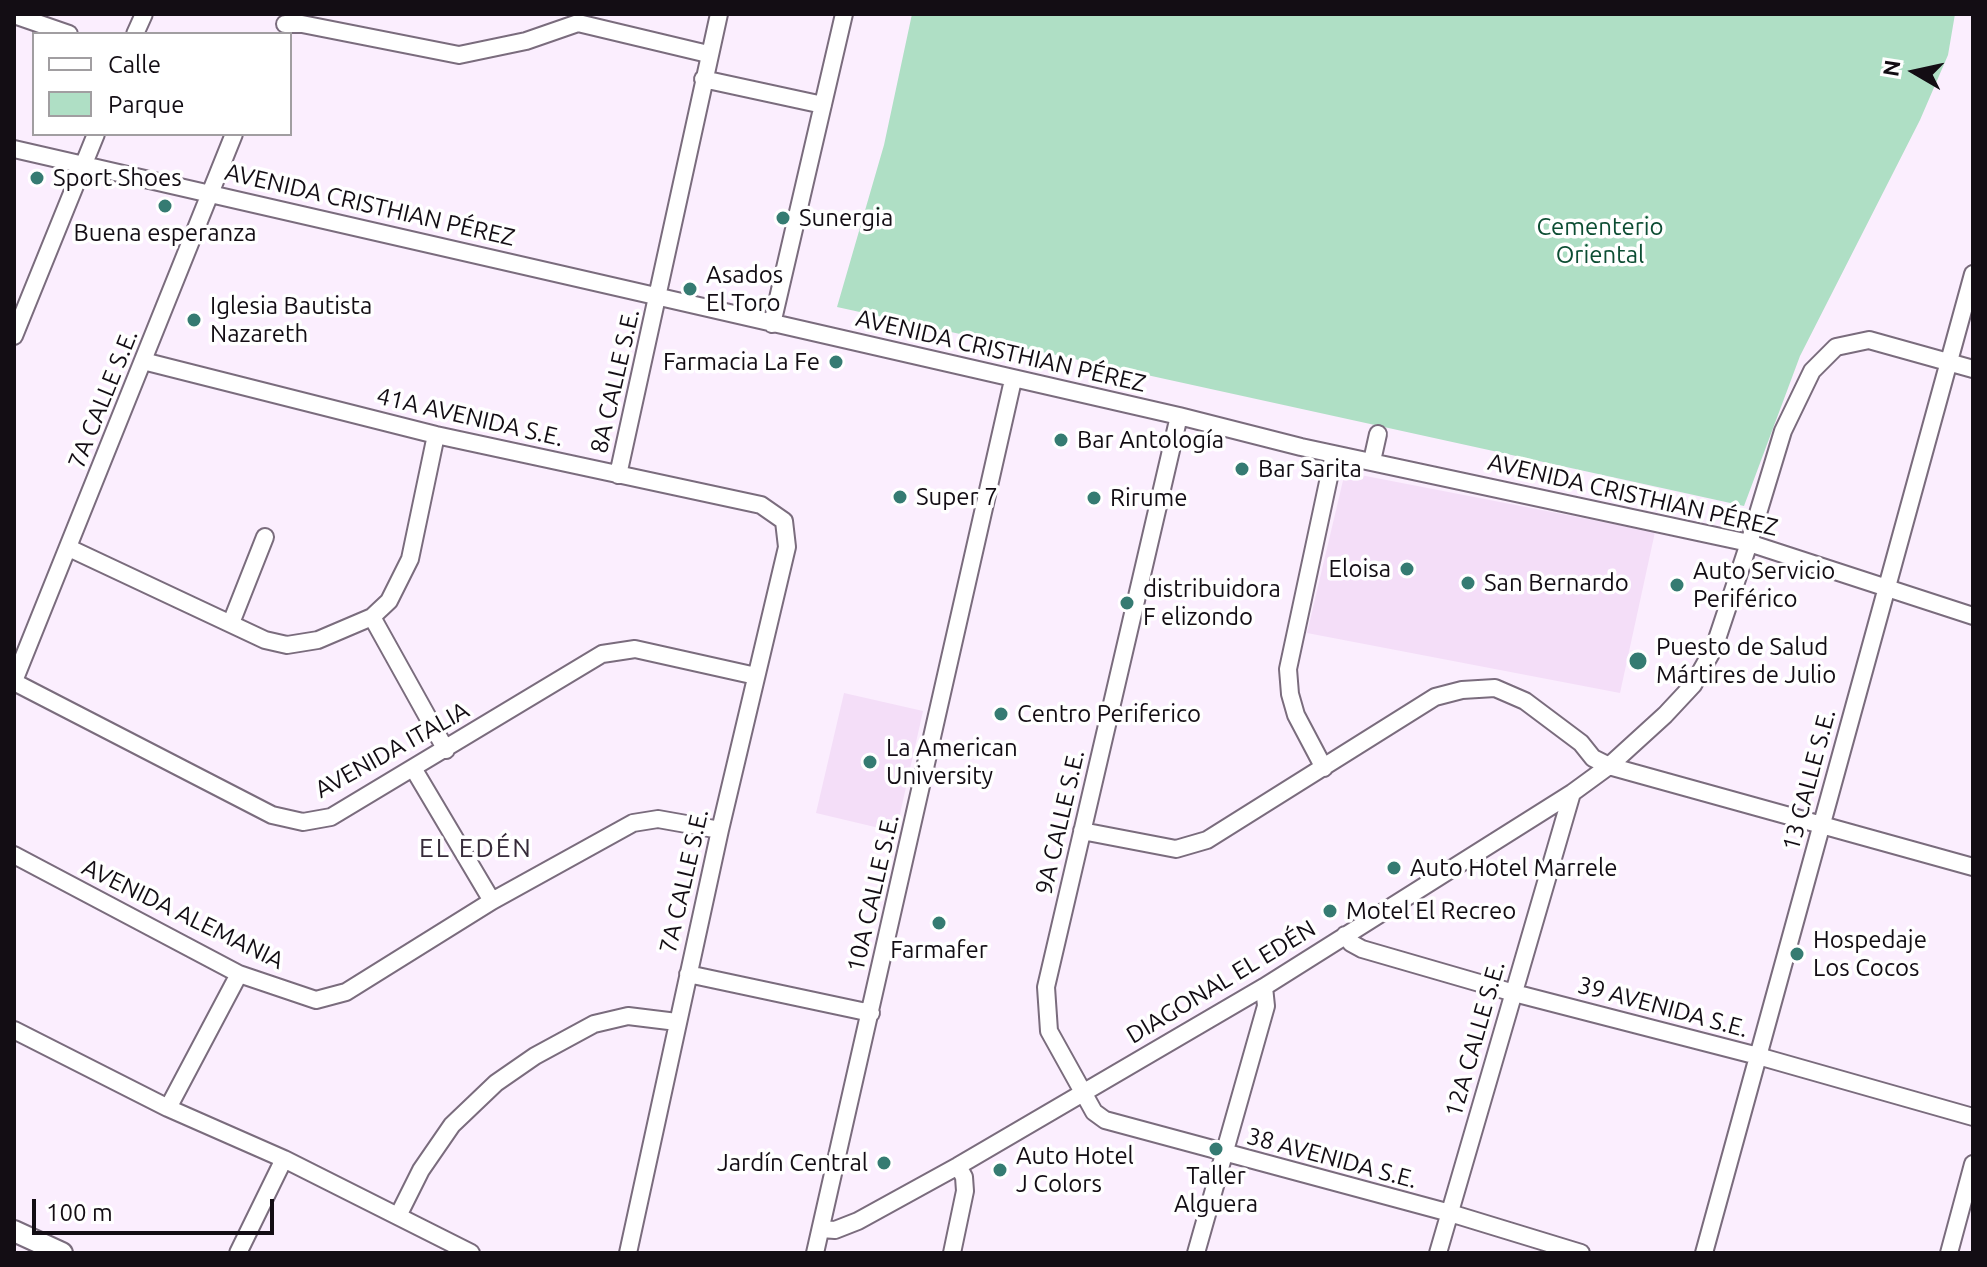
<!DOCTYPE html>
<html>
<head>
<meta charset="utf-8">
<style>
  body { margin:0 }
  #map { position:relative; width:1987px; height:1267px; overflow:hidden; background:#fbeefe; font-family:Ubuntu,sans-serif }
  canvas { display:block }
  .frame { position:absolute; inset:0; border:16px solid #130d14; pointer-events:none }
  .legend { position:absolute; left:32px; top:32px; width:260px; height:104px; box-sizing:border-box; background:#fff; border:2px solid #a19ea1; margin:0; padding:10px 14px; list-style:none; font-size:24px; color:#130d14 }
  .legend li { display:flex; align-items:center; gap:16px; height:40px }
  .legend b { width:40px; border:2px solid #a19ea1 }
  .north { position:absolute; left:1875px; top:32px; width:80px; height:80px; -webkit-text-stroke:6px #fff; paint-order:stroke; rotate:279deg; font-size:22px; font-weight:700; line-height:32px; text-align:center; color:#130d14 }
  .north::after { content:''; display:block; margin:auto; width:28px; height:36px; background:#130d14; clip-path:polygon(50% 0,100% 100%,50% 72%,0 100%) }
  .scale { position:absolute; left:32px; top:1199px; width:242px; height:36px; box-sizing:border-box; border:4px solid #130d14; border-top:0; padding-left:10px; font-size:24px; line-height:28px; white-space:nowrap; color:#130d14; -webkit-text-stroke:6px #fff; paint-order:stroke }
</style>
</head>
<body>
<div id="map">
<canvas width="1987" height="1267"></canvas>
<div class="frame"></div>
<ul class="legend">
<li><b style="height:10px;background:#fff"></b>Calle</li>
<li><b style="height:22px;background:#afdfc5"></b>Parque</li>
</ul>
<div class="north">N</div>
<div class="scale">100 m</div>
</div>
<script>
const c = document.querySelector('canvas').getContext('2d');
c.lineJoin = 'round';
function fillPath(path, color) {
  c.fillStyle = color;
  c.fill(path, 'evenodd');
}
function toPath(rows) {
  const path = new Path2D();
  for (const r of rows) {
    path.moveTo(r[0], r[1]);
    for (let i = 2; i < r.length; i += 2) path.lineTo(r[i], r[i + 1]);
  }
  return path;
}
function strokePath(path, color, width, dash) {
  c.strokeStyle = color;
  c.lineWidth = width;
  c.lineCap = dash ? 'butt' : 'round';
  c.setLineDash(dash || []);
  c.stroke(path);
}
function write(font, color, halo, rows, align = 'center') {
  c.font = font + ' Ubuntu,sans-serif';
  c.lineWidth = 7;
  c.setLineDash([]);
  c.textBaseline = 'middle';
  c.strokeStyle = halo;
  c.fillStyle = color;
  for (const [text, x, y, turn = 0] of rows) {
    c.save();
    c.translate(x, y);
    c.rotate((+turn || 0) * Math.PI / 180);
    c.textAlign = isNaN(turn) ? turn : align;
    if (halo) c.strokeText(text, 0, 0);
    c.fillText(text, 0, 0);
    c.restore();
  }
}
fillPath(toPath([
  [1345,472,1655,532,1620,693,1307,633],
  [844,693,923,711,896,832,816,813]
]), '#f4def8');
fillPath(toPath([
  [912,14,1955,14,1948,55,1920,120,1800,356,1744,506,837,307,884,145]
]), '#afdfc5');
const minor = toPath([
  [14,15,69,34],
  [285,24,302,24,459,55,526,41,578,23,708,54],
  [135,34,144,14],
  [703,79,823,105],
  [14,149,1179,416,1301,447,1749,543,1973,616],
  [772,324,844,14],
  [14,336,96,134],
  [143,361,436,435,761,505,784,521,787,547,720,830,628,1253],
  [1179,416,1046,987,1049,1031,1094,1112,1105,1120,1450,1213,1581,1253],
  [1372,461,1378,434],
  [618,475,719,14],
  [69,548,265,640,287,645,318,640,372,617,389,601,410,559,436,435],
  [372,617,446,750],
  [231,623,265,537],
  [14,681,234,134],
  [14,682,272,815,303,822,331,817,602,654,635,649,756,676],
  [413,768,492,901],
  [1324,768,1296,715,1290,694,1288,669,1334,454],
  [1082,831,1176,849,1207,840,1435,697,1462,690,1495,688,1525,701,1581,743,1593,758,1609,766,1973,867],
  [14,855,239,974,316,1000,346,992,492,901,633,823,658,819,720,830],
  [1345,935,1351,943,1362,949,1514,993,1758,1056,1973,1117],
  [688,974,871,1013],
  [14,1030,168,1108,284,1159,471,1253],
  [168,1108,239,974],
  [398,1216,421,1170,452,1125,496,1083,535,1056,594,1024,628,1016,677,1022],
  [821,1229,835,1230,858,1221,958,1166,1264,987,1572,793,1609,766,1665,715,1693,685,1714,648,1749,543,1783,431,1812,371,1836,347,1869,340,1973,369],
  [238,1253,284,1159],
  [815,1253,1013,380],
  [952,1253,965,1191,964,1177,958,1166],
  [1196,1253,1266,1006,1264,987],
  [1438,1253,1572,793],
  [1704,1253,1973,274],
  [1949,1253,1973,1164]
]);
const major = toPath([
  [14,1231,62,1253]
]);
strokePath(minor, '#7a6c7d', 20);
strokePath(major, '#7a6c7d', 24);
strokePath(minor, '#fff', 16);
strokePath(major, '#fff', 20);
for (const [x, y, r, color] of [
  [37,178,8,"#357b72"],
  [165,206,8,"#357b72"],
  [783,218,8,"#357b72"],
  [690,289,8,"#357b72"],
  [194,320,8,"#357b72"],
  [836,362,8,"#357b72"],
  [1061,440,8,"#357b72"],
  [1242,469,8,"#357b72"],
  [900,497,8,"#357b72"],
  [1094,498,8,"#357b72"],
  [1407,569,8,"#357b72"],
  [1468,583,8,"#357b72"],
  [1677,585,8,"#357b72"],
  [1127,603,8,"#357b72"],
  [1638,661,10,"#357b72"],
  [1001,714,8,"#357b72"],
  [870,762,8,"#357b72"],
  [1394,868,8,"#357b72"],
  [1330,911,8,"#357b72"],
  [939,923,8,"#357b72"],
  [1797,954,8,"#357b72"],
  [1216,1149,8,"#357b72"],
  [884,1163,8,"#357b72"],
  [1000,1170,8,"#357b72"]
]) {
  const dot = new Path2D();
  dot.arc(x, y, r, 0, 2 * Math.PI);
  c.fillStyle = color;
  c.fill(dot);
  strokePath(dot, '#fff', 3);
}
write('24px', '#130d14', '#fff', [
  ["Sport Shoes",53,178],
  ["Sunergia",799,218],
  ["Buena esperanza",165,233,"center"],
  ["Asados",706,275],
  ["El Toro",706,303],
  ["Iglesia Bautista",210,306],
  ["Nazareth",210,334],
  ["Farmacia La Fe",820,362,"right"],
  ["Bar Antología",1077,440],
  ["Bar Sarita",1258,469],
  ["Super 7",916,497],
  ["Rirume",1110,498],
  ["Eloisa",1391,569,"right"],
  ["Auto Servicio",1693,571],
  ["Periférico",1693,599],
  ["San Bernardo",1484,583],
  ["distribuidora",1143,589],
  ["F elizondo",1143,617],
  ["Puesto de Salud",1656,647],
  ["Mártires de Julio",1656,675],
  ["Centro Periferico",1017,714],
  ["La American",886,748],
  ["University",886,776],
  ["Auto Hotel Marrele",1410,868],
  ["Motel El Recreo",1346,911],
  ["Hospedaje",1813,940],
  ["Los Cocos",1813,968],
  ["Farmafer",939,950,"center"],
  ["Auto Hotel",1016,1156],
  ["J Colors",1016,1184],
  ["Jardín Central",868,1163,"right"],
  ["Taller",1216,1176,"center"],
  ["Alguera",1216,1204,"center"]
], 'left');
write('24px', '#130d14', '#fff', [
  ["AVENIDA CRISTHIAN PÉREZ",370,205,13],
  ["AVENIDA CRISTHIAN PÉREZ",1001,351,13],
  ["8A CALLE S.E.",615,381,-77],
  ["7A CALLE S.E.",103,399,-68],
  ["41A AVENIDA S.E.",470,417,13],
  ["AVENIDA CRISTHIAN PÉREZ",1633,495,13],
  ["AVENIDA ITALIA",392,750,-29],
  ["13 CALLE S.E.",1809,780,-75],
  ["9A CALLE S.E.",1060,822,-77],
  ["7A CALLE S.E.",684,881,-77],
  ["10A CALLE S.E.",873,893,-77],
  ["AVENIDA ALEMANIA",183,914,26],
  ["DIAGONAL EL EDÉN",1221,982,-31],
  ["39 AVENIDA S.E.",1663,1007,15],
  ["12A CALLE S.E.",1475,1039,-74],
  ["38 AVENIDA S.E.",1332,1158,15]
]);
write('24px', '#0c4d33', '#fff', [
  ["Cementerio",1600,227],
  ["Oriental",1600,255]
]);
c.letterSpacing = '2px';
write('26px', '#362a39', '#fff', [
  ["EL EDÉN",476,848]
]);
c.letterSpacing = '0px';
</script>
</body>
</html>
